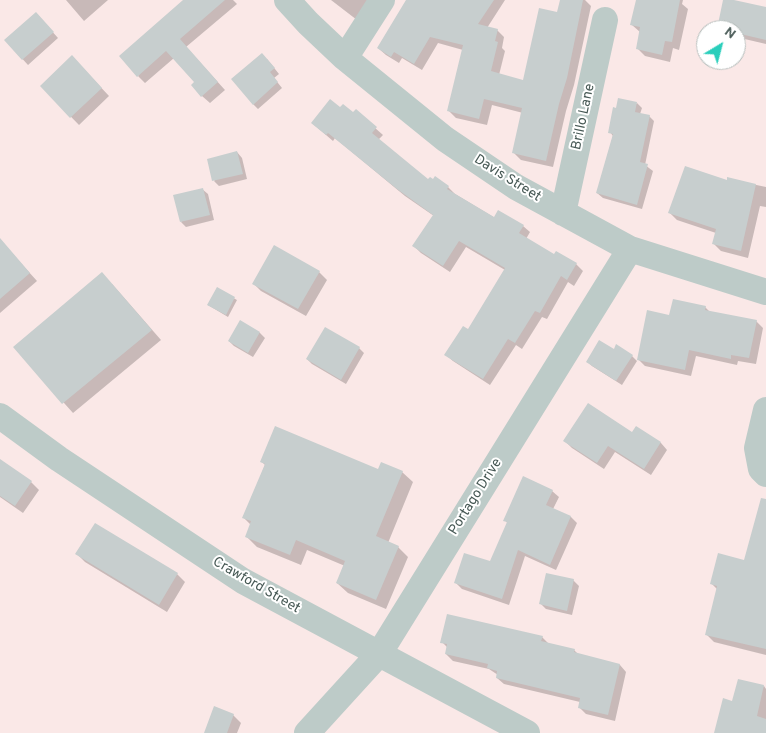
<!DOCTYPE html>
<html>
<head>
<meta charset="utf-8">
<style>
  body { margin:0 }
  #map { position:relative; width:766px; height:733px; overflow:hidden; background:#f0edef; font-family:Overpass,sans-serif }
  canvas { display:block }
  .north { position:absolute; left:696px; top:20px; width:50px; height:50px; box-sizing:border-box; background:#fff; border:1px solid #b5bdbb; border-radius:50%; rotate:37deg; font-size:14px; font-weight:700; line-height:20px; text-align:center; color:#475955 }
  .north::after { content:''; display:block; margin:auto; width:18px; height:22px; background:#29cebb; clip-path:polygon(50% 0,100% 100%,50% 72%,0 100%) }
</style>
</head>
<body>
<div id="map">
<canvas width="766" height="733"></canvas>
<div class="north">N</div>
</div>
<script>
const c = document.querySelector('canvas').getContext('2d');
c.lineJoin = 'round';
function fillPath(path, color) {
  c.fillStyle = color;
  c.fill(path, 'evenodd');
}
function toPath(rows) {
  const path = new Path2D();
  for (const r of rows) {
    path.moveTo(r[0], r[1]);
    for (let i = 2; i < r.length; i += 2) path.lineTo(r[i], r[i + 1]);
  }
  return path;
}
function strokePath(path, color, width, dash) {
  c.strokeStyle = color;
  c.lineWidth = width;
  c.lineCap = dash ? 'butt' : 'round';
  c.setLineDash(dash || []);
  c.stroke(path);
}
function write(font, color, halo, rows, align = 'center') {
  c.font = font + ' Overpass,sans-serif';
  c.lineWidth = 4;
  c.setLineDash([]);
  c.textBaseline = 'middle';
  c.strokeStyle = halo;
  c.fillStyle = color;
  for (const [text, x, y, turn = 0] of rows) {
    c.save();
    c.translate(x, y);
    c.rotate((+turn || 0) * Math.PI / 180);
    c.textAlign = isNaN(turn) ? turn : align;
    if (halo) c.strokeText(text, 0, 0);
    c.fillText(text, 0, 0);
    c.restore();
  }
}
fillPath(toPath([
  [0,0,766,0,766,733,0,733],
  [706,30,736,30,736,60,706,60]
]), '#fae8e7');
fillPath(toPath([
  [66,0,108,0,84,21],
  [185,0,233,0,237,4,186,47,225,90,210,103,202,96,196,82,174,58,145,83,138,76],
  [331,0,373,0,357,20],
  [408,0,505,0,487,28,497,30,504,37,502,48,505,51,499,75,524,82,558,14,561,0,585,0,591,6,574,85,566,111,553,167,521,160,514,153,523,113,492,105,487,125,456,118,449,111,463,50,438,43,422,70,402,58,399,63,386,55,378,48],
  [647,0,683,0,682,4,688,9,679,50,673,48,670,62,645,56,637,48,640,32,632,25],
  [724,0,766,8,766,44,736,37,736,30,719,30,718,28],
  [41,19,58,38,28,65,6,41],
  [267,59,279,74,274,78,282,88,258,109,253,104],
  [80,65,109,96,79,125,41,86],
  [637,103,642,108,640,114,649,116,654,121,645,165,653,171,642,209,603,198,597,193,613,136,610,132],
  [340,109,353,114,356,111,383,135,378,140,428,181,448,187,455,194,495,218,523,226,530,232,526,239,555,256,576,264,583,271,574,286,568,282,547,319,542,317,522,349,516,345,490,385,453,361,446,355,469,331,505,270,466,247,450,272,421,253,414,246,434,216,405,196,335,138,333,141,312,123],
  [237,152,242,158,247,179,219,186,214,181],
  [728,179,766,187,766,207,760,206,748,258,721,251,714,244,716,233,677,220,670,213,728,182],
  [202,189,208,194,214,220,186,227,181,222],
  [0,240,37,281,0,313],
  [319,272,327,280,306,316,261,291,254,284],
  [112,284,161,340,73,413,14,347],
  [217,289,237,300,228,317,208,305],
  [705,307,710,312,756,321,763,328,756,364,738,361,737,365,696,356,691,376,645,366,638,359,670,316],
  [240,322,260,333,265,338,253,357,234,346,229,341],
  [359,348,364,353,346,384,312,364,307,359],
  [614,350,632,356,637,361,622,385,592,366,587,361],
  [636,427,661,443,667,450,651,475,615,452,604,469,572,448,565,441,632,434],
  [0,461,31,482,39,490,23,513,0,497],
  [261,461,402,472,413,482,388,543,398,547,408,557,386,609,348,593,337,583,345,566,307,550,301,565,257,547,246,536,251,525,244,518,265,465],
  [552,491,559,497,553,509,571,517,577,523,556,570,525,556,509,605,462,589,456,583,491,563,508,524,505,520],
  [766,514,766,655,714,642,706,634,717,589,711,583,745,562],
  [77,554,177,574,185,582,167,612,85,562],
  [573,580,579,586,572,615,546,609,541,604],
  [542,637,549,644,574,650,579,655,620,665,626,672,615,721,586,714,579,707,580,702,504,684,497,678,498,675,489,669,453,661,446,654,448,648,442,642],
  [764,686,766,689,766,733,716,733,733,702],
  [233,715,241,723,237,733,205,733]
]), '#0003');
fillPath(toPath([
  [183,0,225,0,180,39,218,82,201,97,191,85,194,82,166,51,137,77,119,56],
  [406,0,494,0,478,24,498,29,495,41,498,42,491,71,523,80,539,8,557,12,560,0,583,0,567,78,559,104,546,161,512,153,522,108,484,99,479,119,447,111,463,45,430,37,414,64,394,52,391,57,377,48],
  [636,0,680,0,672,42,665,41,662,55,636,49,640,27,630,25],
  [723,0,734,0,766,7,766,40,736,33,736,30,717,29],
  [36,12,54,32,22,60,4,40],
  [262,53,275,68,270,72,278,82,253,105,231,79],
  [72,55,102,88,70,118,40,86],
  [618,98,637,102,635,112,650,115,640,162,648,164,637,205,596,193,613,134,608,133,613,107,616,108],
  [330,99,340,107,343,104,353,112,356,109,377,127,372,133,428,179,430,177,433,179,435,176,449,186,447,189,494,217,498,210,524,225,519,233,554,254,556,251,577,263,567,280,561,276,540,313,535,311,515,343,508,339,483,379,444,355,463,326,468,329,505,268,459,241,443,266,412,246,433,215,397,189,328,133,326,135,311,123],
  [237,151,243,174,212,181,207,159],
  [685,166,727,180,727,177,756,184,741,251,712,244,716,229,668,213],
  [203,188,210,215,180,222,173,195],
  [0,238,30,273,0,299],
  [274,245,320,271,298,309,252,284],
  [102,272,152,330,62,404,13,347],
  [217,287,235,297,226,315,207,305],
  [673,299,706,306,705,310,757,320,749,358,731,355,731,359,689,350,685,370,637,360,647,310,669,315],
  [240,320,260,332,248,353,228,341],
  [325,327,360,347,341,380,306,359],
  [599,340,614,349,616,344,633,355,616,381,586,362],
  [588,403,632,432,636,426,661,442,644,469,608,446,597,463,563,441],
  [275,426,378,469,381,462,403,471,376,536,399,546,376,600,336,583,345,561,296,540,290,555,245,537,251,521,242,518,265,464,260,462],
  [0,459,32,481,15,506,0,496],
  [523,476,553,490,546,505,571,516,550,565,518,550,502,599,454,583,464,553,490,561,507,522,503,521],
  [761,498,766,499,766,649,705,635,717,586,710,584,718,553,744,560],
  [95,523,178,573,159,605,75,554],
  [546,573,574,579,567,611,539,604],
  [447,614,543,636,541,641,575,649,574,652,620,664,608,715,578,708,580,698,496,678,497,671,487,668,488,664,445,654,447,644,440,643],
  [738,679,764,685,757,716,766,719,766,733,714,733,723,698,732,701],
  [214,706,234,714,227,733,204,733]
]), '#c7cece');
strokePath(toPath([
  [287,0,308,23,345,58,445,139,516,187,630,249,766,292],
  [345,58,382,0],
  [563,213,605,20],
  [766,410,757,448,761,469,766,474],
  [0,416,59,459,243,581,527,733],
  [307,733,379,654,630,249]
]), '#bdcbc8', 26);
write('14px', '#475955', '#fff', [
  ["Brillo Lane",584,117,-78],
  ["Davis Street",507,179,32],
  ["Portago Drive",476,497,-58],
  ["Crawford Street",256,586,30]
]);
</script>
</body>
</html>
